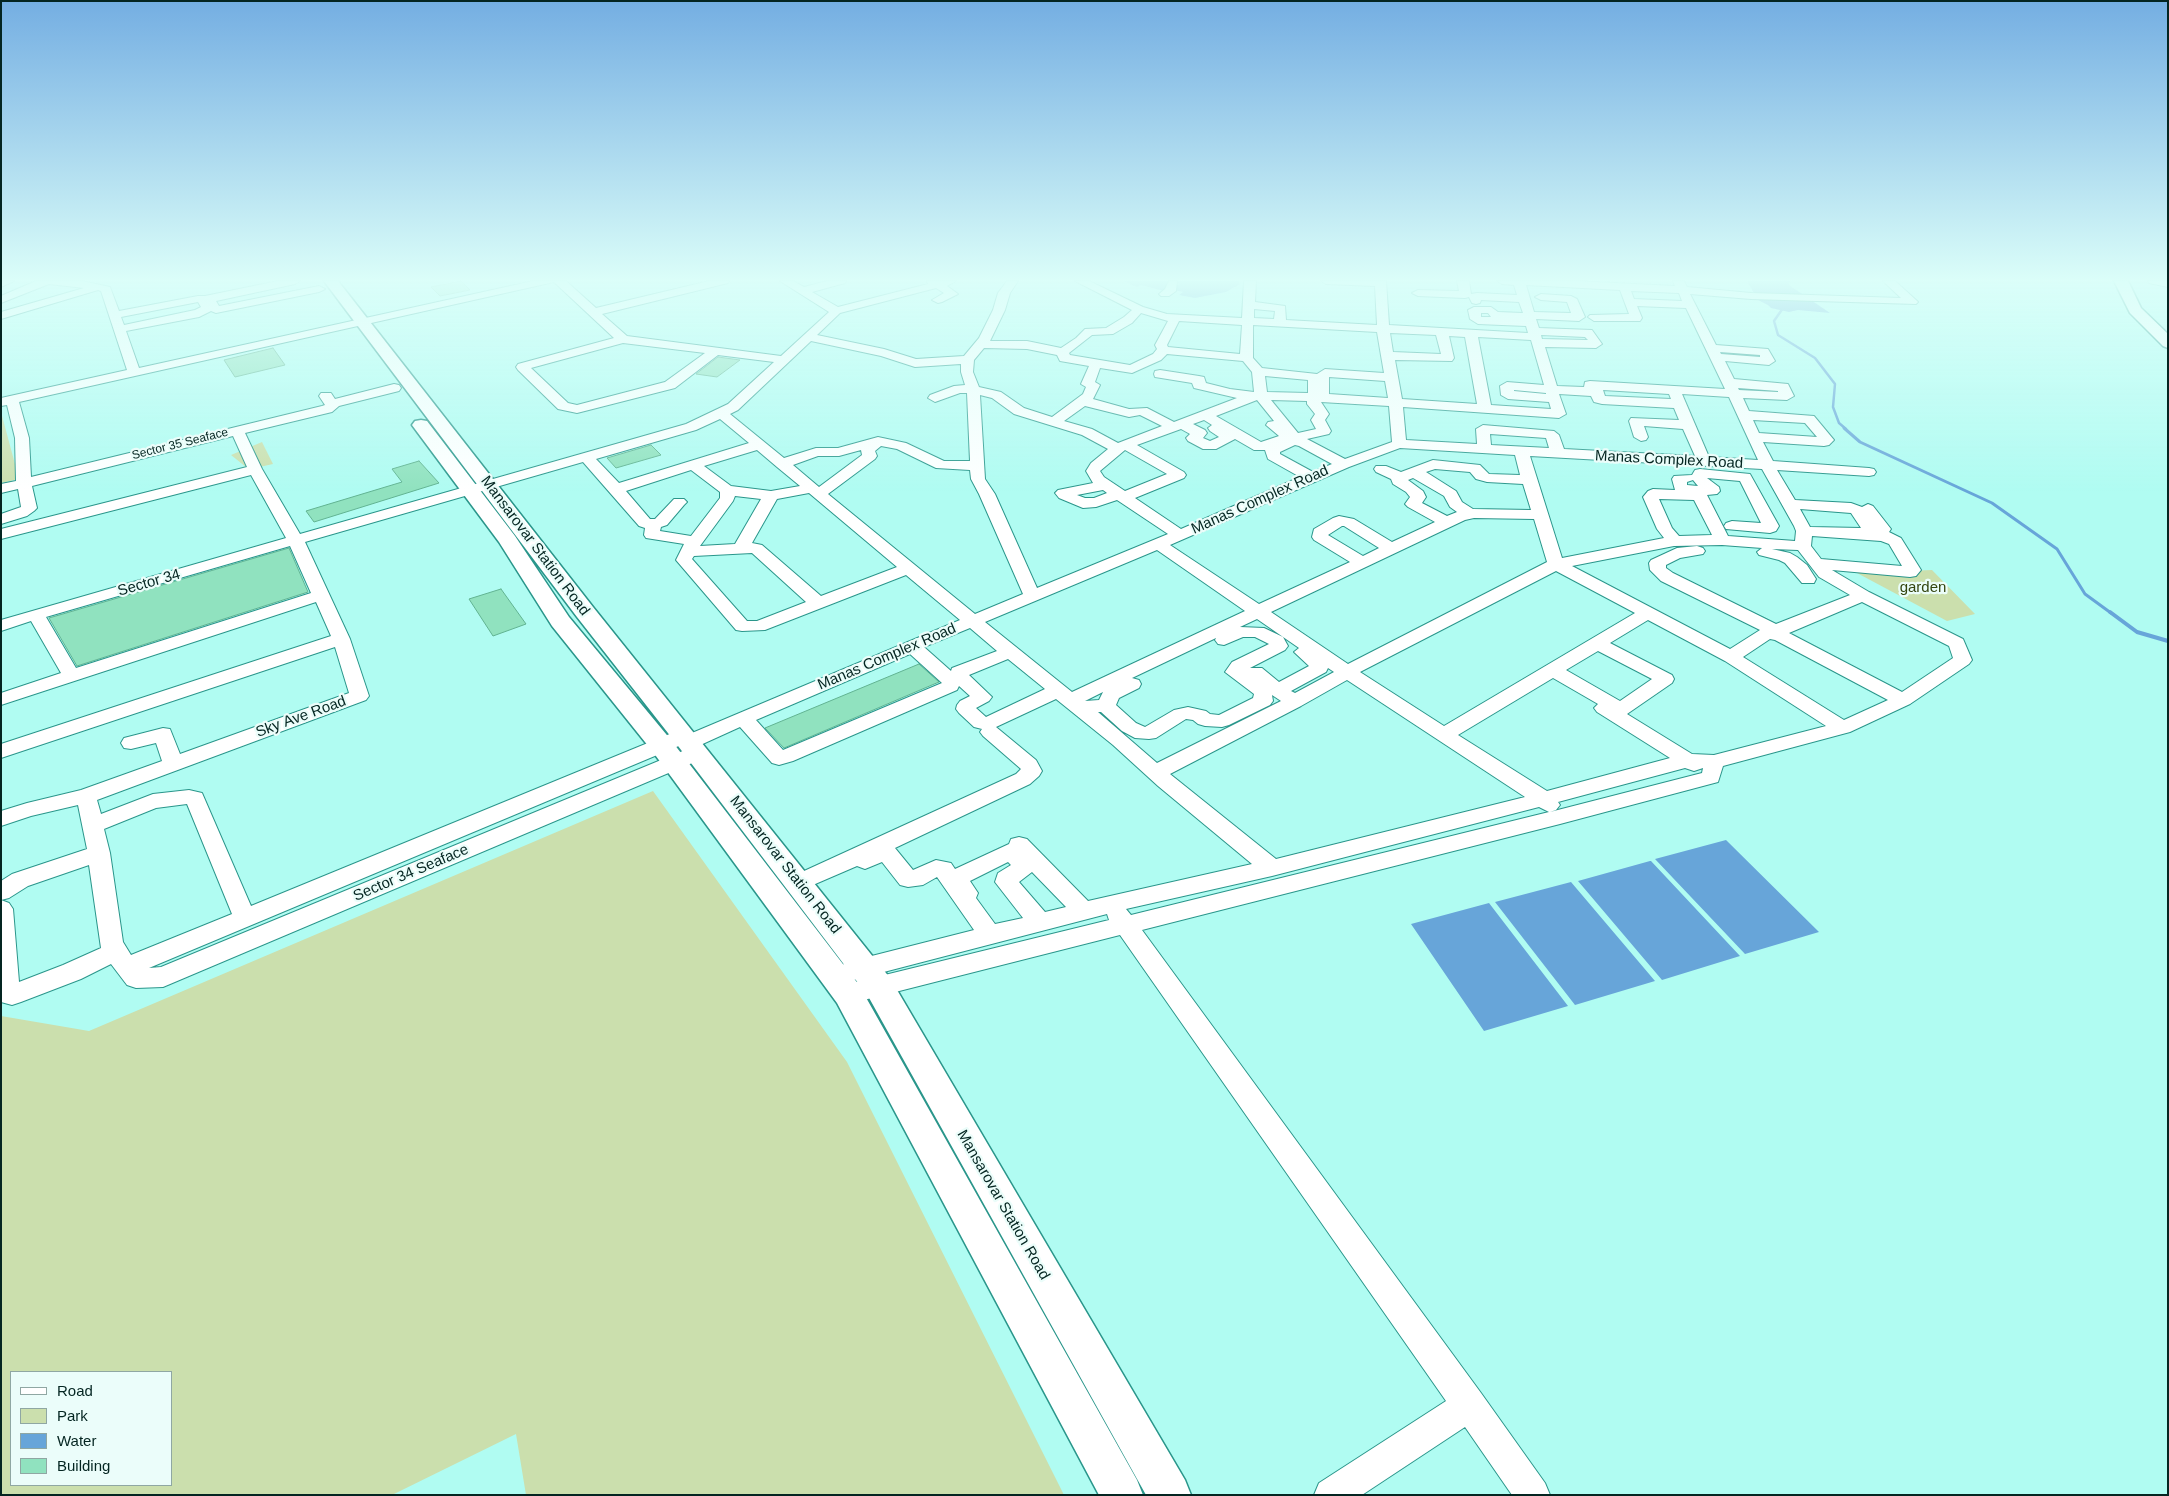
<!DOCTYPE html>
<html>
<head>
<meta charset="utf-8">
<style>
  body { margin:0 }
  #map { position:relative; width:2169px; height:1496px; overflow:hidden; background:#b0fcf2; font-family:Arial,sans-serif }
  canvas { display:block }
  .frame { position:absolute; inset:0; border:2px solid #042521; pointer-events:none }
  .legend { position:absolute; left:10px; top:1371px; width:162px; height:115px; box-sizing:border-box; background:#ebfdfa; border:1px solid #8fa7a3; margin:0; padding:6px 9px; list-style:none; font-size:15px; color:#042521 }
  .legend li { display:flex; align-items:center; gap:10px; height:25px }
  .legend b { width:25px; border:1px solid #8fa7a3 }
</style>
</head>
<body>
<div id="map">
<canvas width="2169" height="1496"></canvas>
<div class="frame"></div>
<ul class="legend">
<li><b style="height:6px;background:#fff"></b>Road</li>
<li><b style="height:14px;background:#cbdfad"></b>Park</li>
<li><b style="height:14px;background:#67a5d9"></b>Water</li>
<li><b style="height:14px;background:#90e2bf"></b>Building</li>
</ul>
</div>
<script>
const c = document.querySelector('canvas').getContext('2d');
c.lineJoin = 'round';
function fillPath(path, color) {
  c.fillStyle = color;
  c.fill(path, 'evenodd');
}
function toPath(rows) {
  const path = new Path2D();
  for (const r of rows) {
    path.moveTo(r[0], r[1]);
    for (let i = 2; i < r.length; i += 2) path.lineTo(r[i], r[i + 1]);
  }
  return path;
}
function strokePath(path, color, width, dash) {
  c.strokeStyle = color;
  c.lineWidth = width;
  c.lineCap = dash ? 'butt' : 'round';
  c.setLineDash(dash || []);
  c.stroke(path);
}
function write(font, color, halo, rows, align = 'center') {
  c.font = font + ' Arial,sans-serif';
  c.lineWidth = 4.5;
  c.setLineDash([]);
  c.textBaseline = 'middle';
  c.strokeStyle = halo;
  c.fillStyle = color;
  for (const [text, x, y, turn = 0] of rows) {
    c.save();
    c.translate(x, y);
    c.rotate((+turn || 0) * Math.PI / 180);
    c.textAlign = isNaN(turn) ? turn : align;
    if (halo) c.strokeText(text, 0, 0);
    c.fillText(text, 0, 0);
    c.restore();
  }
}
fillPath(toPath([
  [1,412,19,479,1,483],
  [262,442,273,464,242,471,246,467,231,455],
  [1932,570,1975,614,1947,621,1857,573],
  [653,791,847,1062,1064,1495,526,1495,516,1434,392,1495,1,1495,1,1016,89,1031],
  [11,1372,171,1372,171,1485,11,1485]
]), '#cbdfad');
fillPath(toPath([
  [1123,281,1170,281,1167,282,1169,285,1164,291,1141,285,1137,287],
  [1174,281,1239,281,1240,284,1226,292,1195,298,1179,295,1183,292,1174,290,1175,286,1180,284],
  [1747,281,1790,281,1789,285,1830,313,1798,310,1789,312,1771,308,1768,305,1758,300],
  [1726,840,1819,932,1745,954,1655,859],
  [1650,861,1651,861,1740,956,1662,980,1578,881],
  [1571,882,1655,981,1575,1005,1495,902],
  [1489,903,1568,1006,1484,1031,1411,924]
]), '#67a5d9');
strokePath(toPath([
  [1783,308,1774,321,1778,335,1815,358,1835,384,1833,407,1839,423,1846,429]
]), '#67a5d9', 2.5);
strokePath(toPath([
  [1844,428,1860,442,1992,503,2057,549,2085,594,2111,613]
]), '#67a5d9', 3);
strokePath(toPath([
  [2110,612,2137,632,2168,641]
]), '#67a5d9', 4);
const building = toPath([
  [461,281,470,290,440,296,431,287,461,281],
  [273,348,285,365,235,377,224,360,273,348],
  [718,357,740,360,717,377,696,374,718,357],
  [651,445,661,455,616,468,607,458,651,445],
  [419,461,439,483,314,522,306,511,402,482,392,469,419,461],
  [289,548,308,592,77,666,49,618,289,548],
  [501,589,526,624,493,636,469,599,501,589],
  [919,664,939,682,784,748,765,728,919,664]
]);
fillPath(building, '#90e2bf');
strokePath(building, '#61b391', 1);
const minor = toPath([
  [1,281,14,281,1,287,1,281],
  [36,281,82,281,110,287,119,311,198,296,205,296,278,281,300,281,295,284,216,301,219,306,319,286,325,289,319,292,216,313,211,311,199,317,126,331,139,368,533,281,566,281,596,308,709,281,729,281,728,283,602,314,627,336,781,356,829,312,780,281,793,281,804,287,827,281,846,281,845,283,812,292,838,307,928,284,927,281,956,281,947,286,958,294,942,302,938,303,932,300,944,293,936,288,840,313,817,335,884,349,916,359,964,356,979,338,993,310,998,293,1007,281,1018,281,1010,293,1005,310,990,341,1027,341,1061,348,1076,338,1085,329,1106,328,1124,317,1132,310,1075,281,1089,281,1143,307,1167,314,1242,318,1244,281,1256,281,1255,302,1285,306,1286,320,1377,325,1375,286,1326,284,1321,281,1386,281,1389,325,1528,333,1526,326,1478,324,1470,319,1468,310,1474,307,1491,307,1498,312,1523,313,1519,302,1481,300,1480,303,1476,304,1472,303,1469,297,1465,298,1418,296,1412,293,1418,290,1459,291,1457,281,1469,281,1471,294,1477,293,1517,295,1514,285,1502,284,1497,281,1575,281,1675,286,1673,281,1684,281,1687,287,1751,293,1901,298,1883,281,1895,281,1916,300,1918,302,1916,304,1751,299,1690,294,1716,345,1768,349,1775,361,1769,365,1725,361,1734,379,1788,384,1794,396,1787,400,1743,398,1749,411,1814,416,1834,440,1829,445,1824,446,1763,442,1773,461,1869,468,1874,469,1876,472,1874,475,1869,476,1777,470,1795,500,1851,503,1862,507,1868,504,1873,506,1891,529,1889,532,1901,538,1921,570,1916,576,1910,577,1832,570,1869,592,1963,639,1972,660,1969,664,1910,704,1850,732,1723,766,1718,782,1560,824,1142,930,1481,1393,1545,1483,1550,1495,1512,1495,1465,1427,1362,1495,1314,1495,1319,1483,1446,1401,1120,935,848,1004,839,1001,836,994,839,987,848,984,1109,920,1107,914,853,980,844,977,841,970,844,963,974,930,937,877,923,885,908,887,900,885,882,862,865,869,857,866,799,891,791,889,788,883,791,877,1016,774,1021,769,983,736,980,732,982,729,974,727,959,713,956,709,957,705,960,701,970,696,959,686,957,690,793,761,779,765,772,763,740,727,696,747,689,748,681,745,149,968,161,967,690,748,697,746,704,748,707,753,704,758,163,987,136,988,127,985,111,964,81,979,21,1002,12,1005,1,1002,1,881,12,874,87,849,78,805,31,816,1,826,1,811,27,803,81,790,162,761,156,743,131,749,124,748,121,743,124,738,163,728,170,729,180,754,349,693,335,647,1,758,1,744,331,636,316,602,1,705,1,693,61,673,31,621,1,631,1,620,286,538,251,475,1,539,1,529,247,467,233,436,32,486,37,508,34,511,27,516,1,524,1,514,21,507,18,489,1,493,1,484,16,481,15,438,7,405,1,406,1,398,127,370,101,291,98,290,1,319,1,312,84,288,49,284,1,303,1,296,36,281],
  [554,282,614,338,518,364,516,367,518,370,558,409,577,413,675,388,718,355,774,362,728,404,686,424,300,534,262,469,245,433,332,412,339,406,399,391,401,388,399,385,394,384,335,399,331,393,321,393,319,396,325,405,322,406,31,477,29,438,19,402,554,282],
  [1526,285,1620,290,1629,314,1590,315,1588,317,1594,321,1640,321,1642,318,1637,306,1686,308,1725,389,1590,381,1585,382,1584,387,1557,386,1545,347,1596,348,1602,344,1592,330,1539,328,1536,319,1579,321,1585,317,1577,299,1571,296,1541,294,1535,297,1541,300,1567,302,1571,313,1534,312,1526,285],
  [1631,291,1679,293,1682,301,1634,299,1631,291],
  [198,302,201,307,195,310,124,325,121,317,198,302],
  [1254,309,1275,311,1274,319,1254,318,1254,309],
  [1141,313,1168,321,1155,345,1157,349,1153,354,1130,365,1070,355,1069,353,1092,335,1113,334,1132,323,1141,313],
  [1481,313,1488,313,1491,317,1481,317,1481,313],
  [1179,321,1242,325,1240,354,1168,347,1167,345,1179,321],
  [1253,325,1377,332,1384,373,1325,369,1317,374,1262,368,1253,358,1253,325],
  [1390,333,1436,335,1441,354,1393,352,1390,333],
  [1541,335,1585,337,1588,340,1542,339,1541,335],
  [1449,336,1465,337,1477,404,1402,399,1395,360,1452,361,1454,358,1449,336],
  [1478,337,1531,340,1544,385,1507,382,1500,386,1501,395,1508,399,1549,402,1551,409,1491,405,1478,337],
  [811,341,881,356,915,367,961,364,961,372,965,385,954,386,930,395,928,398,935,402,960,393,967,393,970,461,944,461,906,443,878,437,838,448,816,448,784,458,730,414,738,410,811,341],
  [623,343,705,353,665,382,577,405,568,403,531,368,623,343],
  [984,348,1027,349,1057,355,1060,361,1089,366,1081,384,1086,387,1083,394,1052,417,1024,408,1001,392,979,387,973,372,974,360,984,348],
  [1720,352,1760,355,1760,357,1721,354,1720,352],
  [1167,354,1243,361,1252,372,1254,392,1230,389,1206,383,1204,377,1199,376,1160,370,1155,371,1154,374,1155,377,1192,383,1194,388,1237,398,1174,422,1147,408,1129,409,1093,399,1100,385,1095,382,1100,368,1132,373,1161,360,1167,354],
  [1265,376,1308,380,1308,393,1267,392,1265,376],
  [1329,377,1385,381,1388,398,1329,394,1329,377],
  [1738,388,1778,391,1778,392,1739,390,1738,388],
  [1514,390,1546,393,1546,394,1514,391,1514,390],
  [1603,390,1669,394,1671,399,1605,396,1603,390],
  [1559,394,1591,396,1594,402,1602,404,1674,408,1679,420,1631,418,1629,421,1634,437,1641,441,1646,440,1648,437,1644,426,1683,429,1695,456,1564,449,1559,435,1554,431,1483,425,1476,429,1477,444,1406,440,1403,407,1559,418,1566,414,1559,394],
  [1682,394,1729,397,1758,460,1709,457,1682,394],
  [980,395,992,398,1014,414,1082,435,1108,449,1091,463,1086,471,1093,483,1058,490,1055,493,1059,498,1083,508,1096,507,1117,500,1168,534,1037,588,995,494,985,479,980,395],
  [1257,400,1274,421,1268,422,1266,425,1279,436,1261,442,1216,416,1257,400],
  [1271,400,1307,401,1307,404,1315,414,1311,420,1316,429,1298,433,1271,400],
  [1321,402,1389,406,1392,442,1345,459,1307,439,1329,434,1331,431,1325,420,1329,414,1321,402],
  [1085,406,1129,417,1140,415,1162,426,1118,443,1092,429,1064,421,1085,406],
  [720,419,749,443,619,483,596,459,696,430,720,419],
  [1204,420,1212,425,1208,428,1210,431,1219,437,1210,441,1203,438,1207,433,1205,430,1193,424,1204,420],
  [1753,420,1805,423,1817,437,1759,433,1753,420],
  [1181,429,1190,434,1186,438,1188,441,1203,449,1216,449,1235,439,1254,450,1265,450,1268,459,1300,477,1181,529,1135,498,1184,478,1186,475,1184,472,1137,445,1181,429],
  [1490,434,1546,438,1549,448,1491,445,1490,434],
  [1295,445,1299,446,1332,464,1313,472,1280,454,1280,452,1295,445],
  [881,446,897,449,936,468,970,470,971,479,979,494,1023,594,975,614,828,494,875,459,877,456,875,451,881,446],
  [1400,448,1515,455,1520,475,1489,474,1480,465,1433,460,1401,472,1386,466,1376,466,1374,469,1376,472,1391,479,1393,484,1406,492,1410,497,1405,504,1408,507,1435,522,1392,542,1354,519,1339,516,1333,518,1314,529,1312,537,1314,540,1350,562,1259,604,1170,545,1349,467,1400,448],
  [757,450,777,467,800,486,771,491,731,486,704,466,757,450],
  [861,450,862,455,819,487,793,465,818,456,839,456,861,450],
  [1125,450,1167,474,1125,491,1104,477,1100,471,1125,450],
  [1530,456,1762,469,1794,526,1796,531,1795,541,1728,536,1707,495,1717,494,1720,491,1719,487,1707,478,1740,481,1761,523,1732,521,1726,523,1724,526,1726,529,1770,533,1776,531,1779,526,1750,474,1700,469,1695,470,1692,475,1674,476,1672,479,1675,490,1653,489,1648,491,1643,497,1657,529,1664,538,1562,558,1530,456],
  [583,462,639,526,645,528,644,535,646,538,684,544,676,560,736,630,742,631,765,630,906,575,960,620,692,733,684,730,677,731,251,906,202,793,189,790,153,794,101,814,97,800,366,700,369,696,350,639,305,542,583,462],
  [1435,469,1470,472,1476,479,1487,482,1523,484,1531,510,1473,509,1462,502,1456,491,1426,472,1435,469],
  [691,470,720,492,720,498,691,536,660,531,661,527,667,525,684,505,687,502,684,499,674,499,655,519,650,519,626,491,691,470],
  [1413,478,1444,496,1450,507,1457,512,1447,516,1422,503,1426,497,1423,491,1408,480,1413,478],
  [1693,480,1698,486,1687,485,1687,482,1693,480],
  [1103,490,1107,493,1094,498,1085,498,1077,495,1103,490],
  [809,493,897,567,821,596,762,545,752,543,777,499,809,493],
  [735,496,761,499,735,544,700,546,733,501,735,496],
  [1659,499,1694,500,1712,535,1679,536,1672,528,1659,499],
  [1800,509,1851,513,1861,528,1810,527,1800,509],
  [1474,518,1534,519,1547,562,1348,664,1271,612,1465,520,1474,518],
  [1342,526,1344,526,1379,548,1363,556,1328,535,1342,526],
  [1812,536,1881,541,1889,544,1902,566,1821,559,1811,546,1812,536],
  [1722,545,1762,548,1757,552,1759,555,1779,560,1785,563,1802,583,1814,583,1816,579,1807,565,1797,557,1790,553,1772,549,1798,550,1819,577,1850,595,1776,624,1673,573,1666,568,1666,565,1680,558,1703,554,1705,551,1703,548,1697,546,1677,548,1651,560,1649,563,1650,570,1661,581,1760,630,1730,649,1572,566,1674,546,1722,545],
  [290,546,311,593,76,668,46,617,290,546],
  [1157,550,1245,611,1072,692,985,622,1157,550],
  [752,553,806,602,757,621,747,621,692,559,694,556,752,553],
  [1556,571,1635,613,1444,726,1360,672,1556,571],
  [1862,602,1949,646,1953,658,1902,692,1789,633,1862,602],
  [1257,619,1299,648,1294,652,1309,666,1279,682,1262,668,1250,668,1285,650,1288,646,1283,637,1264,628,1240,627,1257,619],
  [1648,620,1725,661,1826,726,1714,755,1692,754,1627,714,1672,683,1674,679,1672,675,1610,643,1648,620],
  [970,628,997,651,952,668,951,671,924,647,970,628],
  [1243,637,1255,637,1269,644,1232,662,1225,672,1254,694,1253,698,1219,715,1210,714,1206,711,1188,707,1174,710,1145,727,1136,723,1116,705,1119,698,1139,688,1141,684,1139,680,1132,678,1216,638,1215,640,1218,644,1224,645,1243,637],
  [1770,639,1775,640,1888,700,1844,720,1743,657,1770,639],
  [1598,651,1652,679,1620,701,1566,670,1598,651],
  [910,654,942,683,783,750,756,720,910,654],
  [1008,659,1045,689,986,717,976,708,989,701,992,697,969,675,1008,659],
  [1328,668,1334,672,1295,693,1291,691,1326,672,1328,668],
  [1553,678,1598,704,1594,708,1597,712,1670,758,1547,791,1458,735,1553,678],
  [1347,680,1525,797,1276,859,1170,774,1301,706,1347,680],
  [1103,692,1099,700,1085,701,1103,692],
  [1272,695,1281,701,1157,763,1098,712,1101,712,1122,731,1135,738,1149,739,1156,738,1186,719,1193,720,1198,724,1205,726,1222,727,1229,725,1270,705,1273,701,1272,695],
  [1056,699,1113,745,1158,786,1252,864,1088,901,1027,839,1019,837,1011,839,1009,844,955,869,951,863,936,860,913,870,895,848,1030,784,1039,776,1042,771,1036,760,996,727,1056,699],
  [1685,768,1694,771,1703,768,1702,773,1550,812,1556,810,1560,805,1558,802,1685,768],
  [187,804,232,914,131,955,123,942,110,853,104,829,156,808,187,804],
  [1539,807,1549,812,1131,915,1126,909,1272,876,1539,807],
  [1008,862,1011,865,998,873,995,882,1023,918,995,924,976,898,978,893,970,881,1008,862],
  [89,865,101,948,63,965,19,982,13,909,9,903,1,900,9,898,28,886,89,865],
  [1032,872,1066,907,1045,912,1019,882,1032,872],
  [1169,281,1177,281,1176,291,1169,296,1161,296,1159,294,1165,289,1169,281],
  [2148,281,2168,281,2168,287,2149,283,2148,281]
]);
const major = toPath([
  [324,281,338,281,593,607,890,978,1185,1480,1191,1495,1146,1495,868,996,675,742,577,617,324,281],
  [2114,281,2128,281,2141,308,2168,334,2168,348,2163,346,2130,313,2114,281],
  [421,420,427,421,515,536,569,617,671,740,859,985,1137,1480,1143,1495,1099,1495,837,1003,653,752,552,626,499,542,412,425,415,421,421,420]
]);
strokePath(minor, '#2a968b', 2);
strokePath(major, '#2a968b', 3);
fillPath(minor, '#fff');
fillPath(major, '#fff');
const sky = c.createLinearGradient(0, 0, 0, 491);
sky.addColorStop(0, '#74aee2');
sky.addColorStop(0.57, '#dbfef9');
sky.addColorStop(1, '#dbfef900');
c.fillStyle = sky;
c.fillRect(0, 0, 2169, 491);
write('12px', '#042521', '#ebfdfa', [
  ["Sector 35 Seaface",180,444,-14]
]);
write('15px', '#042521', '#ebfdfa', [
  ["Manas Complex Road",1669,460,3],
  ["Manas Complex Road",1260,500,-24],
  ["Mansarovar Station Road",535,546,53],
  ["Sector 34",149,583,-16],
  ["Manas Complex Road",887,657,-23],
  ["Sky Ave Road",301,717,-20],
  ["Mansarovar Station Road",785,865,52],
  ["Sector 34 Seaface",411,873,-23],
  ["Mansarovar Station Road",1003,1205,60]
]);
write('15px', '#344510', '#ebfdfa', [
  ["garden",1923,588]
]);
</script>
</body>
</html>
